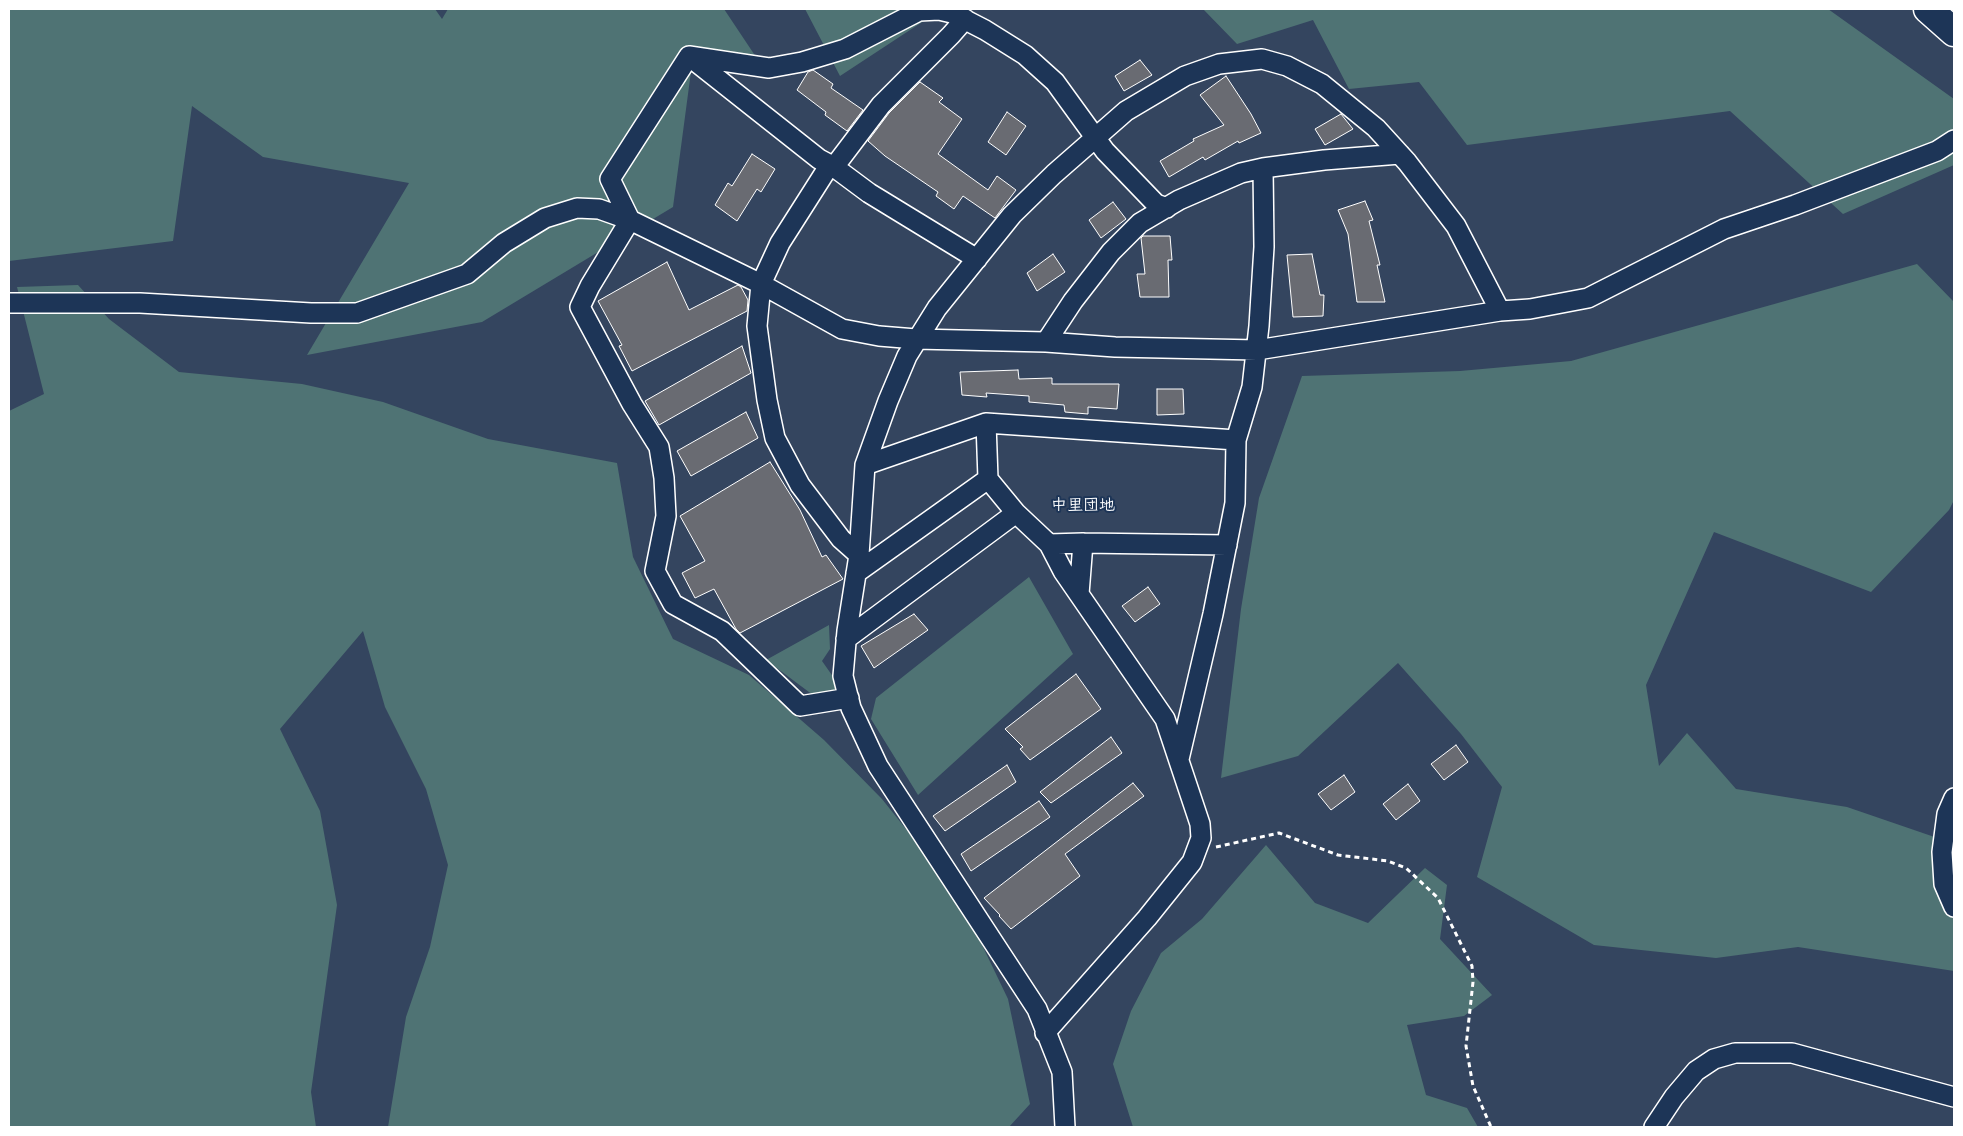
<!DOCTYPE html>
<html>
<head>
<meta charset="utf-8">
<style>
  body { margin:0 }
  #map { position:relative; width:1963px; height:1136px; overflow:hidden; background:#34455f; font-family:"Gochi Hand",sans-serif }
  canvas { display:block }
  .frame { position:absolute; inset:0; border:10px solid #fff; pointer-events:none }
</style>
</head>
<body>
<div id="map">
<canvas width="1963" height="1136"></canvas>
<div class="frame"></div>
</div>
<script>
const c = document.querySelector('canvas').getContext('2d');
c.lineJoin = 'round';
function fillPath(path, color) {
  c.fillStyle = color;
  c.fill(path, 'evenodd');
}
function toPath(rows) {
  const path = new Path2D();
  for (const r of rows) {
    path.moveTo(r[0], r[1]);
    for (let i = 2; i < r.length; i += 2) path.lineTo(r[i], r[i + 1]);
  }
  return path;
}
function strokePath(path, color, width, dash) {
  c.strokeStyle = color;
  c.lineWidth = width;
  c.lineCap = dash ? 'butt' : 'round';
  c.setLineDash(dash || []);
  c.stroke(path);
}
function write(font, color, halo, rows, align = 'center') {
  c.font = font + ' "Gochi Hand","Klee One",sans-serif';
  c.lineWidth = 4;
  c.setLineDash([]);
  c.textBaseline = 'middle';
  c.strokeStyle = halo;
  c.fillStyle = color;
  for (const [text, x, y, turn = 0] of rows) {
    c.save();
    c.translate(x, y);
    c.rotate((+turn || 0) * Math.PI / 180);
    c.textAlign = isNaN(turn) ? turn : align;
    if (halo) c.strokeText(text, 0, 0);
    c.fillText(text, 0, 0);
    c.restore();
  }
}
fillPath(toPath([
  [9,9,435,9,442,19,448,9,724,9,758,60,694,49,673,207,482,322,307,355,409,183,263,157,192,106,173,241,9,261],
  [805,9,942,9,840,76],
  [1203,9,1828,9,1954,99,1954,165,1843,214,1730,111,1467,145,1419,82,1349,89,1313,20,1237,44],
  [1917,264,1954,302,1954,500,1949,510,1871,592,1714,532,1646,685,1659,766,1687,733,1736,789,1847,807,1952,843,1954,851,1954,971,1798,947,1716,958,1594,945,1477,877,1502,787,1461,734,1398,663,1298,756,1221,778,1241,609,1259,498,1302,376,1460,371,1571,361],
  [78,285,109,319,179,372,302,384,383,402,488,439,617,463,633,557,673,639,749,675,824,740,882,799,957,893,1008,999,1030,1104,1009,1127,388,1127,406,1017,430,947,448,865,426,789,385,707,363,631,280,729,320,811,337,905,311,1092,316,1127,9,1127,9,411,44,394,17,287],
  [1029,577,1073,654,918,795,871,719,876,698],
  [829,625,830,649,822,661,841,688,817,698,766,660],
  [1266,845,1315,903,1368,923,1425,868,1447,885,1440,939,1492,995,1464,1016,1407,1025,1426,1095,1467,1108,1478,1127,1133,1127,1113,1064,1131,1011,1161,953,1202,919]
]), '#4f7374');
const building = toPath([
  [1140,60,1152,75,1124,91,1115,76,1140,60],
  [813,70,833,84,831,88,863,110,847,131,825,115,826,112,797,90,808,72,813,70],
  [1226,76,1251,114,1261,133,1239,143,1238,141,1205,160,1203,157,1169,177,1160,161,1194,141,1193,139,1224,125,1200,95,1226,76],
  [920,82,943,98,939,102,962,119,938,154,988,190,997,176,1016,190,995,218,963,196,954,209,936,196,938,192,885,156,868,141,889,113,920,82],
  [1007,112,1026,126,1006,155,988,142,1007,112],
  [1341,114,1353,129,1325,145,1315,129,1341,114],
  [752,154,775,169,761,192,757,189,737,221,715,205,728,183,732,186,752,154],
  [1365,201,1373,220,1369,221,1380,265,1377,265,1385,302,1357,302,1348,234,1338,210,1365,201],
  [1113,202,1126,219,1101,238,1089,220,1113,202],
  [1143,236,1170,236,1172,260,1168,260,1169,297,1140,297,1137,274,1145,274,1141,238,1143,236],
  [1053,254,1065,272,1037,291,1027,273,1053,254],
  [1312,254,1320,295,1324,295,1323,316,1293,317,1287,255,1312,254],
  [667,262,689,310,738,285,741,287,748,300,747,311,632,371,619,346,622,345,598,301,667,262],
  [742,346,751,373,659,425,645,401,742,346],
  [1018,370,1019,379,1052,378,1052,384,1119,384,1117,409,1088,407,1088,414,1065,412,1064,405,1029,402,1029,396,986,393,987,397,962,395,960,372,1018,370],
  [1157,389,1183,389,1184,414,1157,415,1157,389],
  [746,412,758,438,691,476,677,451,746,412],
  [770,462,800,510,822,557,826,555,843,579,740,633,736,629,714,589,695,598,682,573,705,561,680,516,770,462],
  [1148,587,1160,604,1135,622,1122,606,1148,587],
  [914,614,928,630,874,668,861,646,914,614],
  [1076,674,1101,709,1030,760,1020,749,1023,747,1005,729,1076,674],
  [1111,737,1122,753,1051,803,1040,792,1111,737],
  [1456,745,1468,762,1444,780,1431,764,1456,745],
  [1007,765,1016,782,945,831,933,816,1007,765],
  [1344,775,1355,792,1331,810,1318,794,1344,775],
  [1133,783,1144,796,1065,854,1080,876,1011,929,999,916,1000,915,984,898,1133,783],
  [1408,784,1420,801,1396,820,1383,804,1408,784],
  [1039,801,1050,817,971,871,961,854,1039,801]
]);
fillPath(building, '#696b72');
strokePath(building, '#fff', 1);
const street = toPath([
  [689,56,610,179,630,220,590,286,580,307,632,404,659,447,664,478,666,516,655,571,673,604,722,631,800,706,849,698],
  [689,56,769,68,802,62,845,49,919,11,939,10,952,13,985,30,1025,55,1055,82,1105,151,1156,204,1167,208],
  [690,57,819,159,834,167,869,193,977,259],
  [829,166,780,243,761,284,757,326,767,400,775,438,800,485,841,539,859,555],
  [834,167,881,105,951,35,965,19],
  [9,303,140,303,311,313,357,313,467,274,504,243,545,218,577,208,599,209,630,220,761,284,842,329,879,336,916,339,1046,342,1115,347,1257,350,1500,311,1530,309,1588,298,1724,229,1795,205,1937,151,1954,140],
  [1046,342,1073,301,1111,252,1140,223,1179,200,1241,173,1263,168,1324,160,1400,154],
  [986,423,988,479,1016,513,1049,544,1063,571,1165,719,1200,824,1201,838,1192,862,1147,918,1045,1033],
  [865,465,986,423,1236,440],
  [1049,544,1083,543,1227,545],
  [856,573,988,479],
  [1079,594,1083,543],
  [846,639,1016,513],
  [1179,759,1213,614,1235,503,1236,440,1252,387,1259,326,1264,247,1263,168],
  [1954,798,1947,814,1942,852,1944,884,1954,907],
  [1065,1127,1062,1072,1037,1009,878,766,851,708,843,676,847,631,859,555,865,465,888,401,907,356,937,308,1012,215,1054,174,1126,111,1185,76,1219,64,1262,59,1287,66,1322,84,1376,128,1407,162,1456,226,1500,311],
  [1654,1127,1674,1097,1696,1071,1714,1059,1735,1053,1792,1053,1954,1097]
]);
const highway = toPath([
  [1928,9,1954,32]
]);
strokePath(street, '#fff', 22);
strokePath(highway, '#fff', 31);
strokePath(toPath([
  [1216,847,1279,833,1338,855,1388,861,1406,868,1438,898,1472,966,1473,982,1466,1046,1473,1086,1491,1127]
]), '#fff', 3, [5, 4]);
strokePath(street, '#1d3557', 19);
strokePath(highway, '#1d3557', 28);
write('bold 16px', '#fff', '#1d3557', [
  ["中里団地",1083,508]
]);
</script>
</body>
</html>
